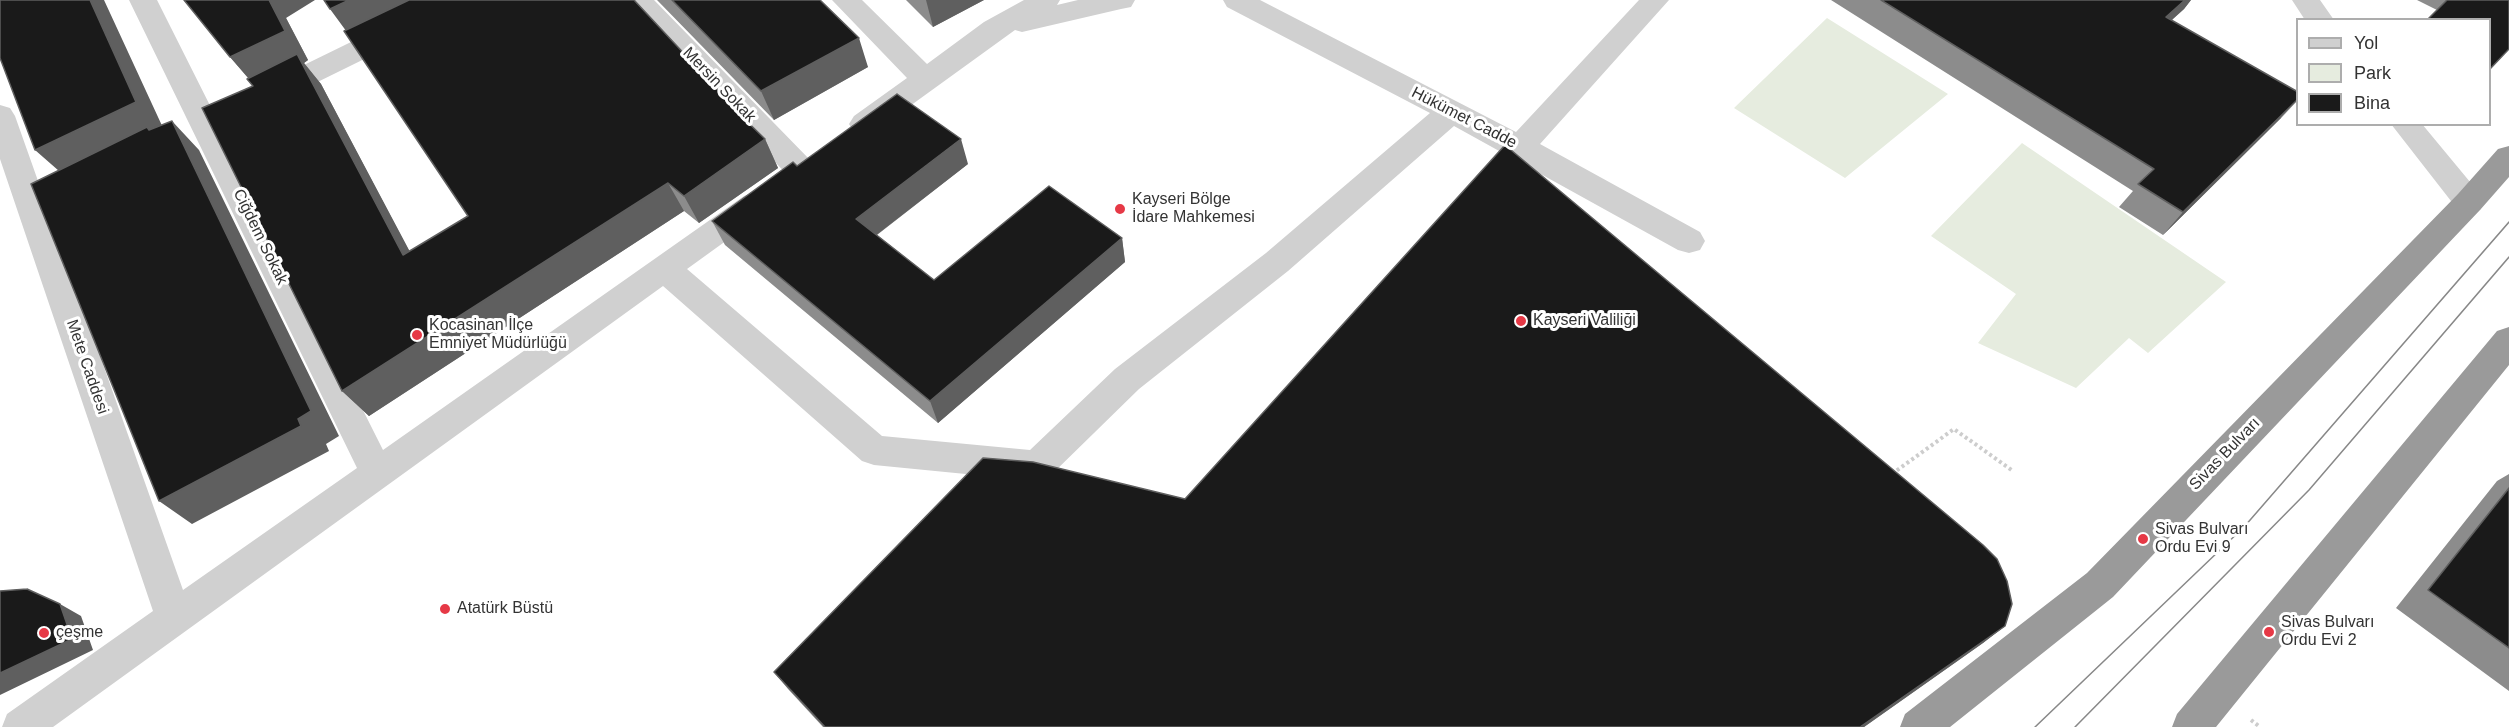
<!DOCTYPE html>
<html>
<head>
<meta charset="utf-8">
<style>
  body { margin:0 }
  #map { position:relative; width:2509px; height:727px; overflow:hidden; background:#fff; font-family:Helvetica,sans-serif }
  canvas { display:block }
  .legend { position:absolute; left:2296px; top:18px; width:195px; height:108px; box-sizing:border-box; background:#fff; border:2px solid #adadad; margin:0; padding:8px 10px; list-style:none; font-size:18px; color:#333 }
  .legend li { display:flex; align-items:center; gap:12px; height:30px }
  .legend b { width:30px; border:2px solid #adadad }
</style>
</head>
<body>
<div id="map">
<canvas width="2509" height="727"></canvas>
<ul class="legend">
<li><b style="height:8px;background:#d0d0d0"></b>Yol</li>
<li><b style="height:16px;background:#e6ecdf"></b>Park</li>
<li><b style="height:16px;background:#1a1a1a"></b>Bina</li>
</ul>
</div>
<script>
const c = document.querySelector('canvas').getContext('2d');
c.lineJoin = 'round';
function fillPath(path, color) {
  c.fillStyle = color;
  c.fill(path, 'evenodd');
}
function toPath(rows) {
  const path = new Path2D();
  for (const r of rows) {
    path.moveTo(r[0], r[1]);
    for (let i = 2; i < r.length; i += 2) path.lineTo(r[i], r[i + 1]);
  }
  return path;
}
function strokePath(path, color, width, dash) {
  c.strokeStyle = color;
  c.lineWidth = width;
  c.lineCap = dash ? 'butt' : 'round';
  c.setLineDash(dash || []);
  c.stroke(path);
}
function write(font, color, halo, rows, align = 'center') {
  c.font = font + ' Helvetica,sans-serif';
  c.lineWidth = 6;
  c.setLineDash([]);
  c.textBaseline = 'middle';
  c.strokeStyle = halo;
  c.fillStyle = color;
  for (const [text, x, y, turn = 0] of rows) {
    c.save();
    c.translate(x, y);
    c.rotate((+turn || 0) * Math.PI / 180);
    c.textAlign = isNaN(turn) ? turn : align;
    if (halo) c.strokeText(text, 0, 0);
    c.fillText(text, 0, 0);
    c.restore();
  }
}
fillPath(toPath([
  [1827,18,1948,94,1845,178,1734,108],
  [2022,143,2226,282,2148,353,2129,338,2076,388,1978,343,2016,294,1931,236]
]), '#e6ecdf');
strokePath(toPath([
  [1892,474,1954,429,2013,471],
  [2251,720,2260,727]
]), '#cdcdcd', 4, [3, 3]);
fillPath(toPath([
  [129,0,157,0,383,450,744,196,755,192,766,196,770,204,766,212,687,269,882,436,1030,450,1115,369,1266,253,1430,113,1227,7,1223,0,1260,0,1516,132,1639,0,1669,0,1540,144,1700,232,1705,241,1700,250,1689,253,1678,250,1454,126,1288,271,1139,389,1049,477,1037,481,874,465,862,461,663,286,53,727,2,727,7,714,153,611,0,159,0,105,10,108,15,116,183,590,357,468,129,0],
  [437,0,474,0,470,7,281,100,271,104,261,100,257,93,261,86,437,0],
  [624,0,654,0,812,162,816,170,812,178,801,181,790,178,624,0],
  [832,0,862,0,927,64,984,22,1024,0,1060,0,1057,5,1078,0,1135,0,1131,7,1121,9,1022,32,1015,30,874,132,864,135,854,132,849,124,854,116,907,78,832,0],
  [2292,0,2320,0,2334,20,2305,20,2292,0],
  [2391,124,2422,124,2480,194,2484,202,2480,210,2469,214,2458,210,2391,124]
]), '#d0d0d0');
fillPath(toPath([
  [2509,146,2509,177,2480,210,2113,597,1950,727,1900,727,1905,714,2087,573,2458,194,2498,149,2509,146],
  [2509,327,2509,365,2216,727,2172,727,2177,714,2497,331,2509,327]
]), '#9a9a9a');
strokePath(toPath([
  [2035,727,2244,527,2509,222],
  [2075,727,2309,490,2509,257]
]), '#888', 1.5);
fillPath(toPath([
  [657,0,820,0,868,67,774,120],
  [906,0,984,0,933,27],
  [1831,0,2191,0,2184,9,2172,20,2281,118,2163,235,2119,207,2133,191],
  [2417,0,2509,0,2437,10],
  [286,18,308,60,304,63,321,84,409,251,736,110,765,139,778,168,699,223,684,211,369,416,342,391,253,86,248,78,230,57],
  [968,164,877,235,934,280,1122,238,1125,262,938,423,725,245,712,221],
  [2509,474,2509,691,2396,608,2497,481],
  [1185,499,2005,626,1983,643,1864,727,823,727,788,689,774,672]
]), '#8c8c8c');
fillPath(toPath([
  [90,0,104,0,164,130,67,178,35,150],
  [269,0,315,0,286,18,308,60,304,63,321,84,426,282,230,57],
  [349,0,432,0,352,39,330,9],
  [926,0,984,0,933,27],
  [2185,0,2191,0,2184,9,2148,41,2166,17],
  [859,38,868,67,774,120,761,91],
  [2298,100,2281,118,2163,235,2183,212],
  [172,121,199,150,339,436,326,444,329,451,192,524,159,501],
  [765,139,778,168,699,223,684,196],
  [961,139,968,164,866,243,856,219],
  [668,183,684,211,369,416,342,391],
  [1122,238,1125,262,938,423,930,401],
  [60,604,81,616,93,650,0,695,0,673],
  [2005,626,1983,643,1864,727,1860,727]
]), '#5f5f5f');
const building = toPath([
  [0,0,90,0,136,102,35,150,0,58,0,0],
  [184,0,269,0,285,31,230,57,184,0],
  [324,0,349,0,330,9,324,0],
  [409,0,634,0,733,106,732,107,765,139,684,196,668,183,342,391,202,108,253,86,247,79,297,54,403,255,468,216,344,31,409,0],
  [672,0,820,0,859,38,761,91,672,0],
  [1881,0,2185,0,2166,17,2298,92,2298,99,2183,212,2138,184,2154,169,1881,0],
  [2447,0,2509,0,2509,49,2490,69,2490,20,2427,20,2447,0],
  [897,94,961,139,856,219,934,280,1049,186,1122,238,930,401,712,221,793,162,797,166,897,94],
  [172,121,311,411,298,419,301,426,159,501,31,184,147,127,149,130,172,121],
  [1505,145,1983,545,1997,559,2007,581,2012,604,2005,626,1860,727,825,727,774,672,983,458,1033,462,1185,499,1505,145],
  [2509,488,2509,648,2428,590,2509,488],
  [27,589,60,604,72,639,0,673,0,591,27,589]
]);
fillPath(building, '#1a1a1a');
strokePath(building, '#5f5f5f', 1.5);
for (const [x, y, r, color] of [
  [1120,209,6,"#e63946"],
  [1521,321,6,"#e63946"],
  [417,335,6,"#e63946"],
  [2143,539,6,"#e63946"],
  [445,609,6,"#e63946"],
  [2269,632,6,"#e63946"],
  [44,633,6,"#e63946"]
]) {
  const dot = new Path2D();
  dot.arc(x, y, r, 0, 2 * Math.PI);
  c.fillStyle = color;
  c.fill(dot);
  strokePath(dot, '#fff', 2);
}
write('16px', '#333', '#fff', [
  ["Mersin Sokak",719,85,46],
  ["Hükümet Cadde",1464,118,27],
  ["Ciğdem Sokak",260,237,64],
  ["Mete Caddesi",87,367,71],
  ["Sivas Bulvarı",2225,454,-46]
]);
write('16px', '#333', '#fff', [
  ["Kayseri Bölge",1132,200],
  ["İdare Mahkemesi",1132,218],
  ["Kayseri Valiliği",1533,321],
  ["Kocasinan İlçe",429,326],
  ["Emniyet Müdürlüğü",429,344],
  ["Sivas Bulvarı",2155,530],
  ["Ordu Evi 9",2155,548],
  ["Atatürk Büstü",457,609],
  ["Sivas Bulvarı",2281,623],
  ["Ordu Evi 2",2281,641],
  ["çeşme",56,633]
], 'left');
</script>
</body>
</html>
